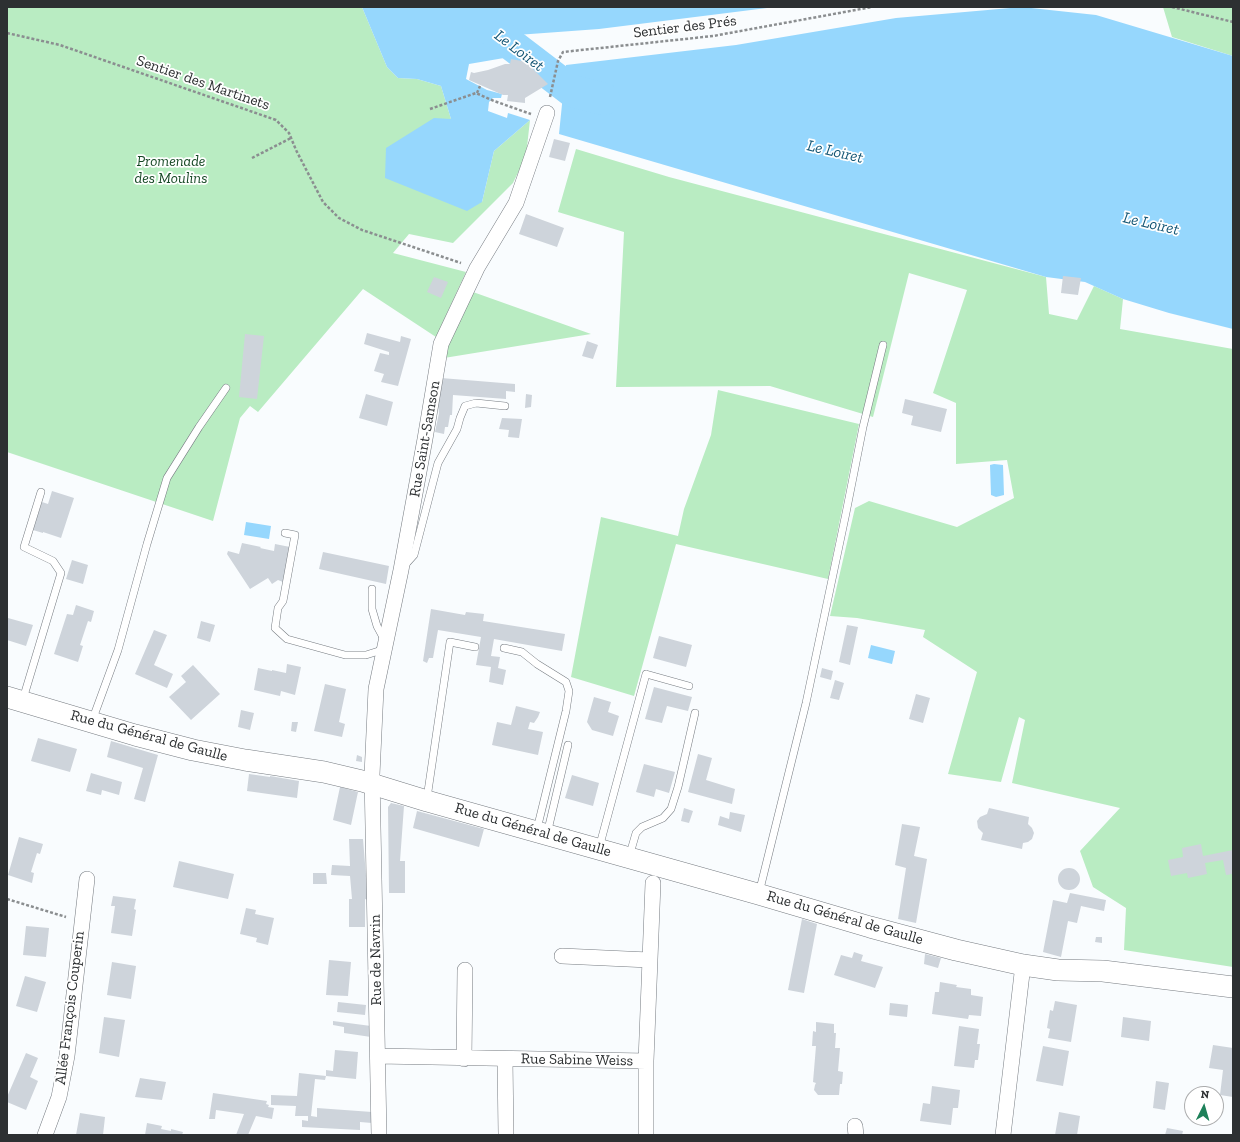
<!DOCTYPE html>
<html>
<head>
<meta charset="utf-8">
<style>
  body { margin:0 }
  #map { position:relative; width:1240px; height:1142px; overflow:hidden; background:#f9fcfe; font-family:"Zilla Slab",serif }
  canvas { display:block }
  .frame { position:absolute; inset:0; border:8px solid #2d3032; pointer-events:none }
  .north { position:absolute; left:1184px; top:1086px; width:40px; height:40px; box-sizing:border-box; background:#fff; border:1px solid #abacad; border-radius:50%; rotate:5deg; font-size:11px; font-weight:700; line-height:16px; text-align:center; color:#2d3032 }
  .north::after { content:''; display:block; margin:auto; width:14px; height:18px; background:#1e815a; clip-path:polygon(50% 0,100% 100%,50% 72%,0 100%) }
</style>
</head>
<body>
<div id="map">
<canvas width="1240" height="1142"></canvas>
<div class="frame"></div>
<div class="north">N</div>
</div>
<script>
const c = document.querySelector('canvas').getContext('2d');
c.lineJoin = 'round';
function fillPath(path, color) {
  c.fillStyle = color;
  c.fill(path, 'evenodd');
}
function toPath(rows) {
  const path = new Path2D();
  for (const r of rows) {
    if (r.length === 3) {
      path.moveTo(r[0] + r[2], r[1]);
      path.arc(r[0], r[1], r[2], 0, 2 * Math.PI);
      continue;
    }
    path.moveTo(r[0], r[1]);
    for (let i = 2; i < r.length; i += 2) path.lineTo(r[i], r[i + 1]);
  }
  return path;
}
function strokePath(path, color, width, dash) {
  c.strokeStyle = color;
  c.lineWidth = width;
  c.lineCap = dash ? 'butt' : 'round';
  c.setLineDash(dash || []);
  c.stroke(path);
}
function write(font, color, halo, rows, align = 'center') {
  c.font = font + ' "Zilla Slab",serif';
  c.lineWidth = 3.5;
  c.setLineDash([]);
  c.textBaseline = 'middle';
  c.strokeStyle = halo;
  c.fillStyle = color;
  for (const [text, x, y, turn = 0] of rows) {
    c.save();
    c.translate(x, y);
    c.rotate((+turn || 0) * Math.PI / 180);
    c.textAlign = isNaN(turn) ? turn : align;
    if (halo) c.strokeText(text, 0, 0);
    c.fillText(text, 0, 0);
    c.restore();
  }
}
fillPath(toPath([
  [7,7,362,7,387,67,398,78,417,79,441,86,451,119,482,202,494,151,530,120,526,156,513,183,453,243,409,234,393,253,466,272,436,337,363,289,258,412,250,406,240,418,213,521,7,452],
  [1163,7,1233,7,1233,56,1172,37],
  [576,149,669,177,1046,277,1049,314,1077,320,1094,286,1123,299,1120,329,1233,349,1233,967,1124,950,1126,908,1093,887,1080,851,1120,808,1012,783,1025,720,1019,717,1001,782,948,774,977,672,923,637,925,630,857,618,830,616,855,508,869,501,957,527,1014,498,1007,460,956,464,956,403,933,393,967,290,909,273,873,417,770,386,616,387,624,232,558,212],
  [473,292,591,334,444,358,449,339],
  [718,390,859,424,828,579,676,544,634,696,571,677,601,517,678,536,684,509,711,435]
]), '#b9ecc2');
fillPath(toPath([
  [362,7,775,7,599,29,503,36,504,58,469,64,466,79,487,90,502,94,501,98,493,98,489,102,488,111,507,118,508,113,530,120,494,151,482,202,467,211,385,178,386,148,434,118,451,119,441,86,417,79,398,78,387,67],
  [1022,7,1096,15,1233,56,1233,329,1169,313,1123,299,1085,282,1046,277,559,134,566,65,736,45,896,18],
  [994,464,1003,465,1004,495,996,497,991,495,990,465],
  [246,522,271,526,269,539,244,535],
  [871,645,895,651,892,664,868,658]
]), '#96d7fd');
strokePath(toPath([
  [462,7,572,91,604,99]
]), '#96d7fd', 32);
fillPath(toPath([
  [511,59,533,63,532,68,548,84,525,98,525,103,507,101,508,95,503,95,469,80,471,72,474,73,488,70,505,64,510,64],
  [554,139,570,143,565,161,549,157],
  [526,214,564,228,557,247,519,234],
  [1063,276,1081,278,1078,295,1061,293],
  [434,277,448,282,441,298,427,292],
  [367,333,400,342,401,336,411,339,398,386,381,382,384,374,374,371,380,353,389,355,389,352,364,344],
  [245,334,264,336,257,399,239,397],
  [587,341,598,345,593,359,582,356],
  [441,378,515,384,515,392,506,391,506,399,453,395,452,415,450,415,448,427,445,427,444,434,435,432,439,413,438,404],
  [366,394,393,402,387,426,359,418],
  [526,394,532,395,531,407,525,408],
  [905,399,947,409,941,432,911,425,913,416,902,413],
  [502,418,522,419,519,438,508,437,509,430,499,429],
  [52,491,74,498,61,538,43,532,43,533,33,530,42,502,48,504],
  [242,543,261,547,260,548,274,551,275,544,290,547,283,582,278,580,272,584,268,578,250,589,227,554,228,551,239,554],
  [323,552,389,566,386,584,319,569],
  [72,560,88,565,83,584,66,579],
  [76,605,94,611,91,622,88,621,80,645,83,646,78,662,54,654,67,614,73,615],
  [431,609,465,615,466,612,484,614,483,621,565,634,562,651,494,639,491,656,500,657,498,668,506,670,503,685,489,682,491,667,476,665,481,637,438,630,433,658,429,658,427,663,423,661],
  [8,618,33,625,26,646,7,640,7,623],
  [201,621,215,625,210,642,197,638],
  [847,625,858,627,850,665,839,662],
  [154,630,167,635,154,665,173,674,167,688,135,674],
  [659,636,692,645,686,667,653,658],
  [287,664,301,667,295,695,281,691,280,696,254,690,258,668,272,671,272,670,286,673],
  [193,665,220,694,191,720,169,697,186,682,181,676],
  [822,668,833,671,831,680,820,677],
  [835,680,844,683,839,700,830,698],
  [325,684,346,689,339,722,345,724,342,737,314,731],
  [654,687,692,697,688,711,667,706,662,723,645,719],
  [916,694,930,698,923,723,909,719],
  [594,697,611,702,608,712,619,716,613,736,592,730,587,722],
  [516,706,540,712,538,717,534,723,530,722,528,729,543,732,538,755,492,745,497,722,511,725],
  [241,710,254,713,250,730,238,727],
  [292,722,298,722,296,732,291,731],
  [38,738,77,749,70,772,31,761],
  [111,741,158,755,145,802,134,799,143,768,107,757],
  [698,754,712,758,706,780,735,789,732,804,688,792],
  [357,755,362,757,362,762,356,761],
  [644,764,675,772,669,793,656,789,654,797,636,792],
  [91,773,122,782,119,795,102,790,101,795,86,791],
  [249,774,270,777,270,776,299,781,297,798,247,791],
  [572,775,599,783,593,806,565,798],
  [340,787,358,792,351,825,333,820],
  [391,803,404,806,400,861,405,861,405,893,389,893,388,807],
  [684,808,693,811,689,823,681,821],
  [989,808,1029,817,1028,824,1032,828,1034,833,1032,839,1028,842,1023,843,1022,849,981,840,983,833,978,828,977,821,980,817,987,814],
  [417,811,484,829,479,847,413,828],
  [730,812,745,815,741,832,718,825,720,816,729,819],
  [902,824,920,827,914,856,927,859,916,923,898,919,906,868,895,865],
  [19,837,43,844,40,854,37,853,31,872,34,873,32,883,8,875],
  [349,839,363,839,368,900,365,899,365,927,349,927,349,899,352,899,350,876,331,875,332,865,350,866],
  [1201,844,1203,856,1233,850,1233,874,1226,875,1223,860,1205,863,1207,874,1188,878,1187,873,1171,876,1168,860,1183,857,1182,848],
  [179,861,234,874,228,899,173,887],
  [1069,879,11],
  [313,873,326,873,327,884,313,884],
  [1070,893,1106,900,1104,911,1081,906,1077,923,1068,921,1061,957,1043,952,1053,900,1067,903],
  [113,896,136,899,134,909,136,910,132,936,111,933,115,906,111,906],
  [246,908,256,910,255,914,274,918,268,945,256,942,257,938,240,934],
  [802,919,817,924,804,993,788,990],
  [26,926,49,928,46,957,23,955],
  [1096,937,1102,937,1102,943,1095,942],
  [854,952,863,955,861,961,883,967,875,988,834,975,841,955,852,958],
  [925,954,941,958,938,968,924,964],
  [329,960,351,962,348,996,326,995],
  [112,962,136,966,131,999,107,995],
  [25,976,46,982,37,1012,16,1006],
  [940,982,957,985,956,987,971,989,971,995,983,997,981,1016,969,1015,968,1019,932,1014,935,992,939,992],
  [1055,1001,1077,1005,1071,1042,1048,1038,1050,1029,1047,1028,1050,1010,1053,1011],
  [338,1002,366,1005,365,1015,337,1012],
  [890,1003,908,1005,907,1017,889,1015],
  [104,1017,125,1020,119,1057,99,1053],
  [1123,1017,1151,1021,1149,1041,1121,1037],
  [333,1021,371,1026,371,1037,344,1033,344,1027,333,1025],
  [816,1022,834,1024,834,1033,836,1033,835,1048,840,1048,838,1071,843,1072,842,1084,840,1084,839,1095,818,1095,814,1090,815,1085,816,1083,813,1082,816,1046,812,1046,813,1031,816,1032],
  [959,1026,979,1029,977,1044,980,1044,978,1060,975,1060,974,1068,954,1066],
  [1213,1045,1233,1048,1233,1097,1220,1095,1223,1070,1209,1068],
  [1043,1046,1069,1051,1063,1086,1036,1081],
  [335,1050,358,1052,356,1079,326,1076,326,1070,333,1071],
  [26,1053,38,1058,30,1077,38,1081,26,1110,7,1102,7,1097],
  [299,1073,326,1076,325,1080,315,1079,311,1116,317,1117,317,1108,372,1112,372,1123,360,1122,360,1130,302,1127,302,1120,308,1121,308,1116,295,1116,296,1106,271,1105,271,1095,297,1096],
  [140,1078,166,1082,162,1100,135,1097],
  [1156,1081,1169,1083,1165,1110,1153,1108],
  [932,1086,960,1090,958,1108,953,1108,951,1125,920,1121,923,1103,930,1104],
  [213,1093,267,1101,266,1104,269,1105,268,1107,274,1108,272,1119,256,1116,248,1135,236,1135,244,1114,216,1110,215,1119,209,1119],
  [1059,1112,1080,1116,1077,1135,1055,1135],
  [80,1113,105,1117,103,1135,76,1135],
  [147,1123,162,1126,161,1129,171,1131,171,1129,183,1132,182,1135,145,1135],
  [1167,1128,1183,1131,1182,1135,1165,1135]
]), '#ced4db');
const service = toPath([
  [285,533,295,535,283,601,278,608,275,628,287,639,345,655,366,655,385,649],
  [405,565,414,555,438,463,457,429,460,418,465,406,476,403,505,406],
  [372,589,372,609,377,626,384,639],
  [504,648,522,652,537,664,566,682,569,691,566,711,537,829],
  [23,699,61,573,53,561,24,547,41,492],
  [92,721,118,650,147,544,167,478,199,427,226,388],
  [427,798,450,642,475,647],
  [547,834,568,745],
  [599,848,646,674,689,686],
  [629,857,636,833,642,827,663,818,671,809,678,787,695,713],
  [759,893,806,703,846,513,863,427,883,345]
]);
const minor = toPath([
  [562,956,649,960],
  [378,1056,646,1061],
  [464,1059,465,970],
  [505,1059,506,1135],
  [855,1126,856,1135],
  [45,1135,59,1097,67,1056,87,879],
  [379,1135,372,775,376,689,401,570,425,439,441,344,477,268,516,203,547,113],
  [646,1135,646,1061,653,883],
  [1003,1135,1023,965]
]);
const secondary = toPath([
  [7,697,135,735,193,750,245,760,324,772,362,781,427,801,758,894,870,927,956,950,1023,965,1058,970,1103,971,1233,987]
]);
strokePath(service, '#777c82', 8);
strokePath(minor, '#777c82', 16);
strokePath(secondary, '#777c82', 22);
strokePath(toPath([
  [1172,7,1233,22],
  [7,33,60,45,276,120,289,133,296,150,323,202,339,218,362,230,461,263],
  [477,93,480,86],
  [550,97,558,61,563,52,713,36,872,7],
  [430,109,476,93,494,101,531,114],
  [252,158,291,138],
  [7,899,66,917]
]), '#8b8e90', 2.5, [3, 2]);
strokePath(service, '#fff', 7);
strokePath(minor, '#fff', 15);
strokePath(secondary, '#fff', 21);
write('15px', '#2d3032', '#fff', [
  ["Sentier des Prés",685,27,-7],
  ["Sentier des Martinets",203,83,19],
  ["Rue Saint-Samson",425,439,-80],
  ["Rue du Général de Gaulle",149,736,15],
  ["Rue du Général de Gaulle",533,830,16],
  ["Rue du Général de Gaulle",845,918,16],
  ["Rue de Navrin",376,960,-91],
  ["Allée François Couperin",70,1008,-83],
  ["Rue Sabine Weiss",577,1060,1]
]);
write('italic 15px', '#154824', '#fff', [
  ["Promenade",171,162],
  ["des Moulins",171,179]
]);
write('italic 16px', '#155776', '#fff', [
  ["Le Loiret",519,51,37],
  ["Le Loiret",835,152,13],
  ["Le Loiret",1151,224,13]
]);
</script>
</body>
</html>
